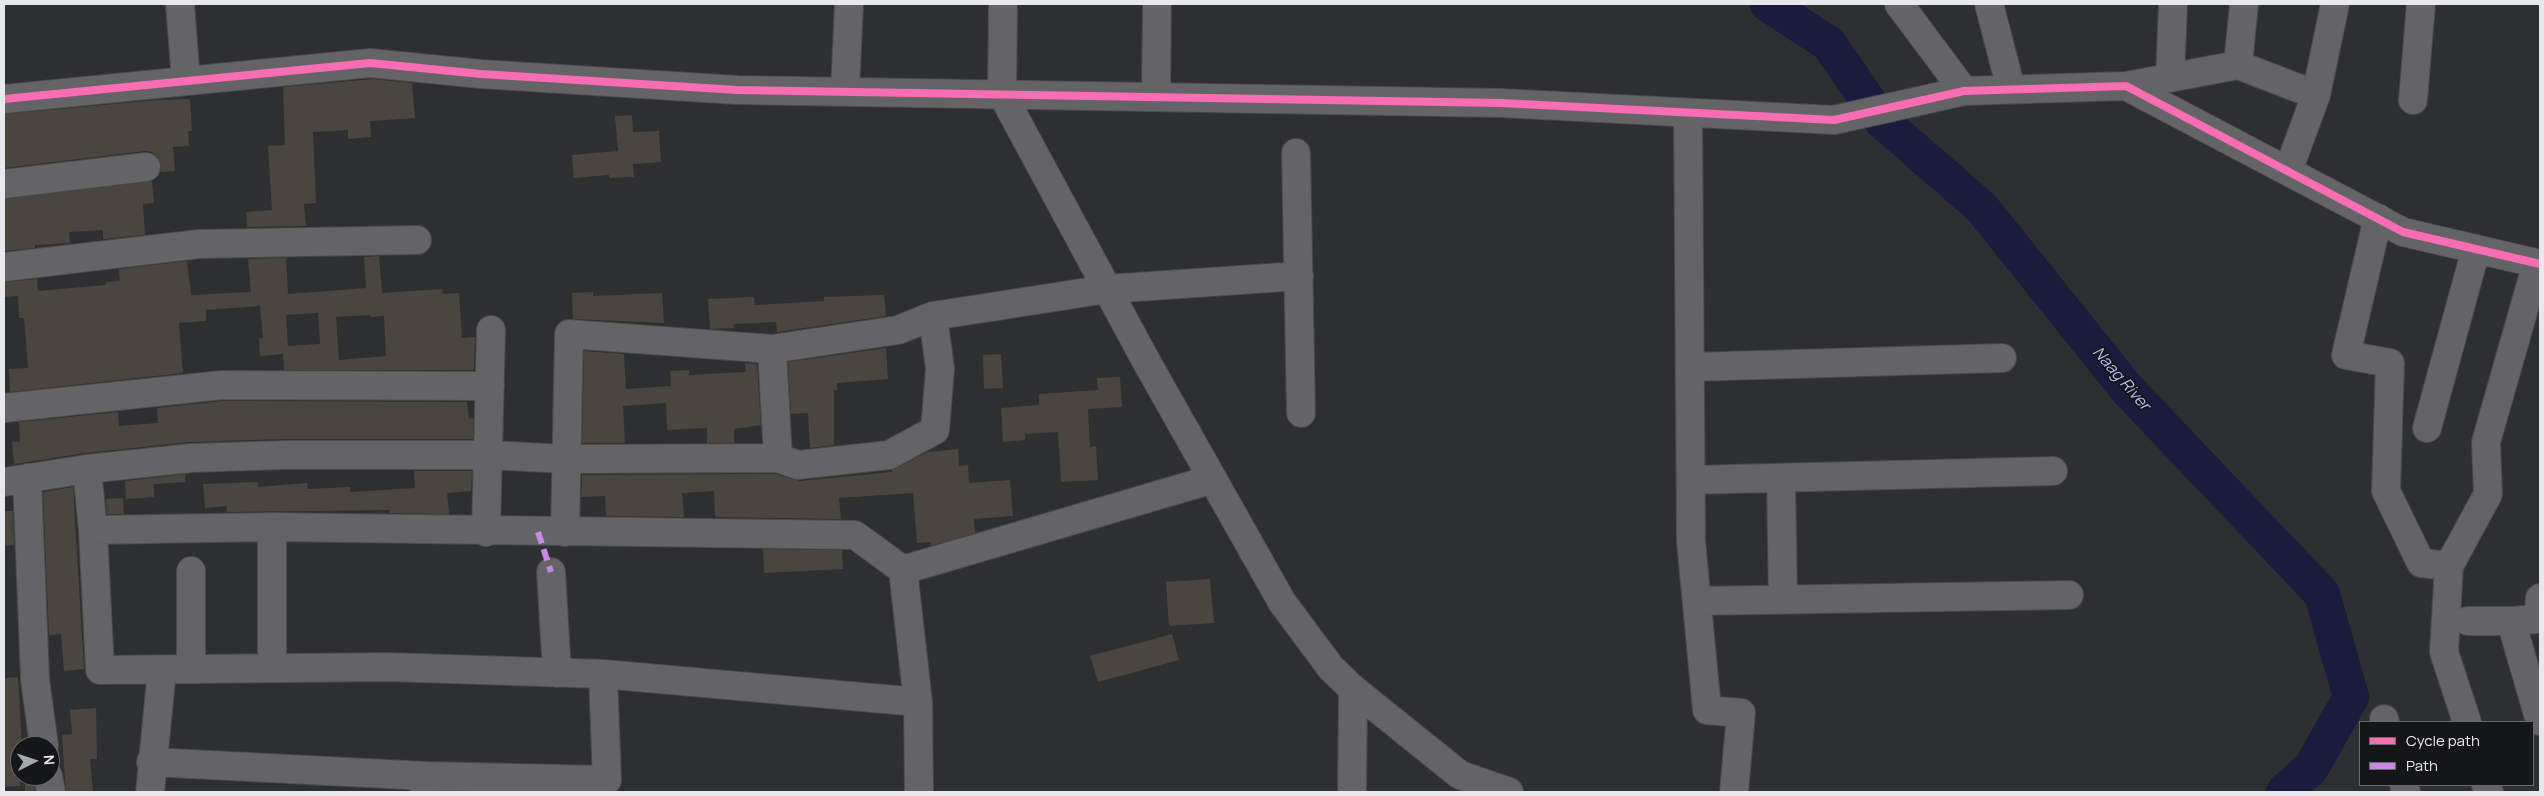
<!DOCTYPE html>
<html>
<head>
<meta charset="utf-8">
<style>
  body { margin:0 }
  #map { position:relative; width:2544px; height:796px; overflow:hidden; background:#2e2f31; font-family:Manrope,sans-serif }
  canvas { display:block }
  .frame { position:absolute; inset:0; border:5px solid #e8e9ec; pointer-events:none }
  .legend { position:absolute; left:2359px; top:721px; width:175px; height:65px; box-sizing:border-box; background:#151618; border:1px solid #696a6d; margin:0; padding:6px 9px; list-style:none; font-size:15px; color:#e8e9ec }
  .legend li { display:flex; align-items:center; gap:10px; height:25px }
  .legend b { width:25px; border:1px solid #696a6d }
  .north { position:absolute; left:10px; top:736px; width:50px; height:50px; box-sizing:border-box; background:#151618; border:1px solid #696a6d; border-radius:50%; rotate:86deg; font-size:14px; font-weight:700; line-height:20px; text-align:center; color:#e8e9ec }
  .north::after { content:''; display:block; margin:auto; width:18px; height:22px; background:#a7a8ab; clip-path:polygon(50% 0,100% 100%,50% 72%,0 100%) }
</style>
</head>
<body>
<div id="map">
<canvas width="2544" height="796"></canvas>
<div class="frame"></div>
<ul class="legend">
<li><b style="height:6px;background:#f96db3"></b>Cycle path</li>
<li><b style="height:6px;background:#c787e3"></b>Path</li>
</ul>
<div class="north">N</div>
</div>
<script>
const c = document.querySelector('canvas').getContext('2d');
c.lineJoin = 'round';
function toPath(rows) {
  const path = new Path2D();
  for (const r of rows) {
    path.moveTo(r[0], r[1]);
    for (let i = 2; i < r.length; i += 2) path.lineTo(r[i], r[i + 1]);
  }
  return path;
}
function strokePath(path, color, width, dash) {
  c.strokeStyle = color;
  c.lineWidth = width;
  c.lineCap = dash ? 'butt' : 'round';
  c.setLineDash(dash || []);
  c.stroke(path);
}
function fillPath(path, color) {
  c.fillStyle = color;
  c.fill(path, 'evenodd');
}
function write(font, color, halo, rows, align = 'center') {
  c.font = font + ' Manrope,sans-serif';
  c.lineWidth = 4;
  c.setLineDash([]);
  c.textBaseline = 'middle';
  c.strokeStyle = halo;
  c.fillStyle = color;
  for (const [text, x, y, turn = 0] of rows) {
    c.save();
    c.translate(x, y);
    c.rotate((+turn || 0) * Math.PI / 180);
    c.textAlign = isNaN(turn) ? turn : align;
    if (halo) c.strokeText(text, 0, 0);
    c.fillText(text, 0, 0);
    c.restore();
  }
}
strokePath(toPath([
  [1768,4,1829,44,1882,121,1981,207,2127,389,2322,594,2351,697,2311,768,2284,792]
]), '#191c3d', 36);
fillPath(toPath([
  [373,79,412,83,415,118,370,121,371,137,348,139,348,130,313,132,316,203,304,204,306,226,247,227,246,212,272,210,268,146,285,145,283,87],
  [190,99,192,131,188,131,189,146,173,147,175,171,161,172,161,165,158,157,152,152,145,151,4,168,4,114,157,100],
  [632,115,633,132,659,131,661,162,633,164,634,177,609,178,609,175,574,178,572,155,618,151,615,116],
  [152,181,154,203,143,204,145,235,103,239,103,230,69,232,70,243,35,245,35,248,4,251,4,199],
  [379,256,382,293,442,289,443,294,459,293,462,338,475,337,474,370,284,370,283,354,260,356,259,338,263,338,260,306,206,310,206,321,179,323,183,373,10,392,9,369,28,368,24,318,19,318,18,296,4,297,4,282,37,279,38,291,106,285,106,282,120,281,119,269,187,261,191,295,251,292,248,259,286,258,288,294,366,288,364,257],
  [318,313,320,344,288,346,286,315],
  [370,315,370,317,384,316,386,356,339,360,336,317],
  [593,292,593,296,662,293,664,323,573,319,572,293],
  [884,295,886,316,777,332,776,322,733,324,734,328,710,329,708,299,754,297,755,305,824,301,824,297],
  [886,348,888,379,837,383,837,390,834,390,834,445,810,448,808,413,791,414,788,362],
  [584,351,624,354,626,389,671,386,670,371,689,370,689,375,746,372,745,363,757,364,761,425,734,429,734,443,707,443,707,428,667,430,666,403,623,406,625,443,582,443],
  [1001,354,1003,388,984,389,983,355],
  [1120,377,1122,407,1088,409,1090,447,1096,446,1098,480,1061,482,1058,432,1025,434,1025,440,1003,442,1001,408,1039,405,1039,394,1098,390,1097,378],
  [223,401,467,402,469,419,473,418,473,439,284,439,190,442,85,453,14,464,12,442,20,442,19,422,118,412,119,426,158,423,157,408],
  [958,449,959,466,968,465,969,483,1010,480,1013,516,974,519,975,533,931,546,931,542,917,543,913,493,839,498,841,519,715,517,714,491,682,493,684,517,606,516,605,496,581,497,582,475,775,474,800,481,892,472,892,470,928,452],
  [414,471,472,471,471,491,447,493,449,514,390,513,390,510,227,512,226,506,205,508,203,484,258,482,258,487,307,483,308,489,350,487,350,492,415,488],
  [185,474,185,482,154,484,154,497,126,499,125,481],
  [73,487,84,669,64,671,61,634,49,635,43,492],
  [123,498,124,514,107,514,106,499],
  [4,511,13,511,14,545,4,546],
  [763,549,842,550,843,569,764,573],
  [1210,579,1214,623,1169,626,1166,582],
  [1172,634,1179,660,1098,682,1090,656],
  [18,677,22,746,20,746,20,786,4,787,4,678],
  [96,708,97,759,90,759,93,792,66,792,62,735,72,734,70,710],
  [25,779,33,779,35,792,25,792]
]), '#4a463f');
const minor = toPath([
  [180,4,186,81],
  [1003,4,1002,94,1145,359,1282,602,1331,668,1353,689,1460,775,1509,792],
  [1899,4,1964,91],
  [1989,4,2011,89],
  [2238,65,2244,4],
  [2170,78,2173,4],
  [2126,86,2238,65,2316,95],
  [845,91,849,4],
  [1156,97,1157,4],
  [4,99,370,63,481,74,737,90,1501,103,1834,120,1964,91,2126,86,2403,232,2540,264],
  [2413,100,2421,4],
  [1688,114,1691,541,1707,710,1741,713,1734,792],
  [1296,153,1301,413],
  [2288,171,2316,95,2335,4],
  [4,184,146,167],
  [2378,218,2346,355,2390,363,2386,491,2421,563,2449,566],
  [4,267,199,244,417,240],
  [772,349,898,330,933,316,1107,289,1299,276],
  [1690,367,2002,358],
  [4,408,222,385,490,386],
  [2427,428,2476,249],
  [87,469,191,458,284,455,489,455,566,459,778,458,798,465,889,455,935,430,940,369,933,316],
  [27,478,35,679,44,746],
  [1781,478,1783,600],
  [1691,480,2053,471],
  [4,482,87,469,93,530,100,670,388,667,603,674,918,702,919,792],
  [272,527,855,535,903,570,918,702],
  [93,530,272,527,272,668],
  [486,532,491,330],
  [565,532,569,334,772,349,778,458],
  [903,570,1213,479],
  [551,572,557,673],
  [2540,598,2538,619,2511,621,2540,721],
  [1697,601,2069,595],
  [2468,621,2511,621],
  [191,669,191,571],
  [2384,719,2385,722],
  [2467,722,2444,652,2449,566,2488,494,2486,442,2537,263],
  [151,762,426,776],
  [48,776,51,792],
  [2404,785,2406,792],
  [2486,785,2489,792],
  [150,792,162,670],
  [425,792,426,776,607,780,603,674],
  [1352,792,1353,689]
]);
strokePath(minor, '#494a4b', 30);
strokePath(minor, '#646466', 28);
strokePath(toPath([
  [538,532,551,572]
]), '#c787e3', 6, [12, 6]);
strokePath(toPath([
  [4,99,370,63,481,74,737,90,1501,103,1834,120,1964,91,2126,86,2403,232,2540,264]
]), '#f96db3', 8);
write('italic 16px', '#b3bdf4', '#151618', [
  ["Naag River",2121,379,49]
]);
</script>
</body>
</html>
